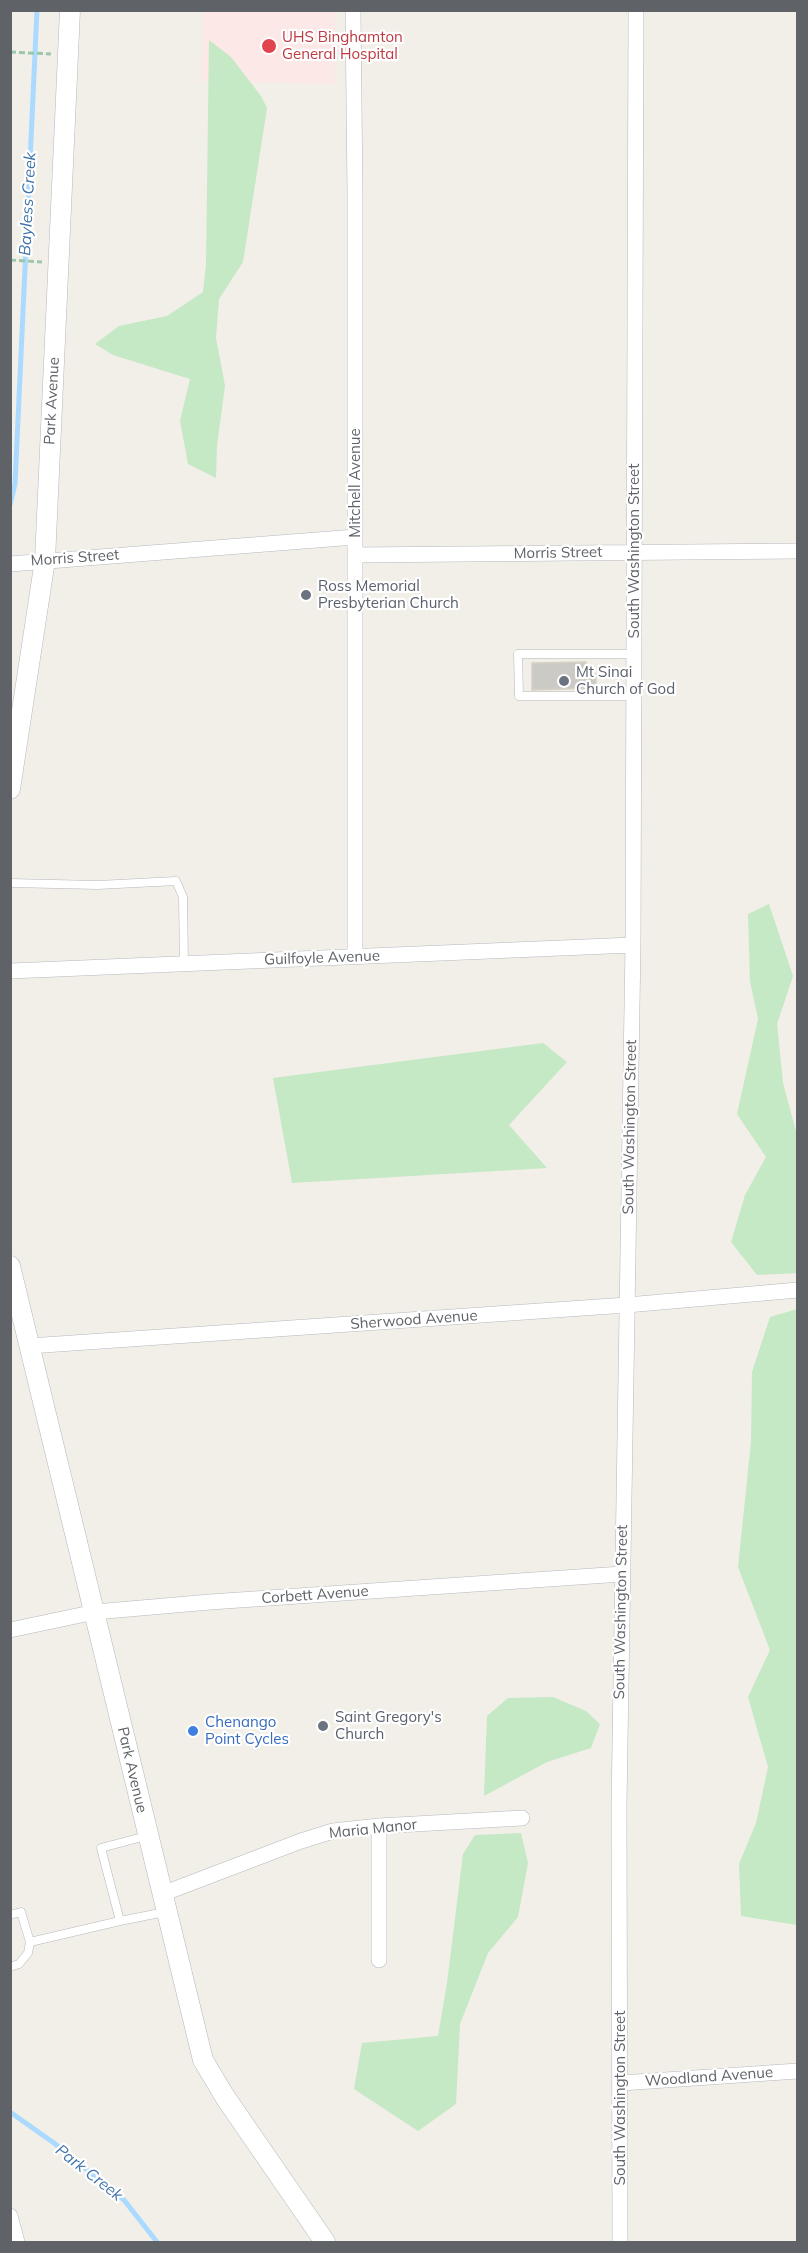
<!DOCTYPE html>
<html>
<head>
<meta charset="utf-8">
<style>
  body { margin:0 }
  #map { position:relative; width:808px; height:2253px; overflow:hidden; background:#f1efe8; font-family:Mulish,sans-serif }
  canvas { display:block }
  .frame { position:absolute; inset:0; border:12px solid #5f6368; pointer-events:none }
</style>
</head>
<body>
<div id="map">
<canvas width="808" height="2253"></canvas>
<div class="frame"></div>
</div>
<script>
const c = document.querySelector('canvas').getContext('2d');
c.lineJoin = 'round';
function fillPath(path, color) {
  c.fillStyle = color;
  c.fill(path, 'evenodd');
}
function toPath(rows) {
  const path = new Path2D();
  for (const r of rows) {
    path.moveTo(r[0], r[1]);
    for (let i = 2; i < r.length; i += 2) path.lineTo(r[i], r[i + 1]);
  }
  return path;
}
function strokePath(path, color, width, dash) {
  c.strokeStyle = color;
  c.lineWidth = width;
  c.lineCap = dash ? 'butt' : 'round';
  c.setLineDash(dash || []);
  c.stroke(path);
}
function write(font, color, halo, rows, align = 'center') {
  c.font = font + ' Mulish,sans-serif';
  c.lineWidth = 4.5;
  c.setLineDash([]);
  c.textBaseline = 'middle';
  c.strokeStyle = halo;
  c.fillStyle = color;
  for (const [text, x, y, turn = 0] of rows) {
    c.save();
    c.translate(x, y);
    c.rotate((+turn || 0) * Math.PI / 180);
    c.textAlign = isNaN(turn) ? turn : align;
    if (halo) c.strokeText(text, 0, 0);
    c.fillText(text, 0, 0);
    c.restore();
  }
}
fillPath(toPath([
  [203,11,335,11,335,84,201,81]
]), '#fce8e6');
fillPath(toPath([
  [209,40,231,57,261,96,267,108,243,262,219,299,216,338,225,386,217,445,216,478,188,464,180,421,190,379,113,355,95,344,119,326,167,316,203,292,206,265],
  [769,904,793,976,777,1024,783,1083,797,1135,798,1273,757,1275,731,1242,745,1195,766,1157,737,1114,758,1019,750,981,748,914],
  [543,1043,567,1062,509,1125,547,1168,292,1183,273,1078],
  [797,1309,798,1309,797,1925,741,1916,739,1864,756,1823,768,1767,748,1697,770,1650,738,1567,751,1442,752,1372,770,1317],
  [553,1697,586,1711,600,1724,591,1748,547,1762,484,1796,487,1716,508,1698],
  [521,1833,528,1863,518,1917,488,1953,460,2024,456,2104,418,2131,354,2089,362,2043,438,2036,447,1983,463,1854,475,1835]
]), '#c5e8c5');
strokePath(toPath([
  [10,505,15,484,37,10],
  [10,2112,54,2143,124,2200,157,2242]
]), '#aadaff', 5);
const building = toPath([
  [586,662,586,674,596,674,596,688,532,690,532,663,586,662]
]);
fillPath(building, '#cccac5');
strokePath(building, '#d6d1c6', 1.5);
const service = toPath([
  [633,696,519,696,518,654,633,654],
  [10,883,98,885,176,881,183,897,184,964],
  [146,1836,101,1848,120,1921,165,1912],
  [10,1915,21,1912,30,1942,28,1953,19,1964,10,1967],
  [30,1942,120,1921]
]);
const minor = toPath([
  [353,10,355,195,355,956],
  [355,555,798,551],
  [10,564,355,537],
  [10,971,633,945],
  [29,1346,627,1305,798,1290],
  [10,1630,95,1612,210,1602,622,1574],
  [379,1826,379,1960],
  [162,1894,301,1841,333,1831,379,1826,522,1818],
  [621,2083,798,2071],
  [10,2216,17,2242],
  [620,2242,619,1805,633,945,636,10]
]);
const tertiary = toPath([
  [10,789,45,560,70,10],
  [10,1266,203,2060,225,2097,325,2242]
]);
strokePath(service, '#b5b8bc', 9);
strokePath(minor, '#b5b8bc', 16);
strokePath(tertiary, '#b5b8bc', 21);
strokePath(toPath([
  [10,52,51,54],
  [10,260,42,262]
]), '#9cc7a9', 3, [6, 3]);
strokePath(service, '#fff', 8);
strokePath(minor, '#fff', 15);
strokePath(tertiary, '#fff', 20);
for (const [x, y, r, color] of [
  [269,46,8,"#e0444e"],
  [306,595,6,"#6b7280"],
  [564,681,6,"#6b7280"],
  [323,1726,6,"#6b7280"],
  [193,1731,6,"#3f7fe0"]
]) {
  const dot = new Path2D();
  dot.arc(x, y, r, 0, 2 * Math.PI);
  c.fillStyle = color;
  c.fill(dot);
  strokePath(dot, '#fff', 2);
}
write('15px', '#be3a42', '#fff', [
  ["UHS Binghamton",282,37],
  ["General Hospital",282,54]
], 'left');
write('15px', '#5f6368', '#fff', [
  ["Park Avenue",52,401,-87],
  ["Mitchell Avenue",355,483,-90],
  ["South Washington Street",634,551,-90],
  ["Morris Street",558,553,-1],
  ["Morris Street",75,558,-4],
  ["Guilfoyle Avenue",322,958,-2],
  ["South Washington Street",630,1127,-89],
  ["Sherwood Avenue",414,1320,-4],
  ["Corbett Avenue",315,1595,-4],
  ["South Washington Street",621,1612,-89],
  ["Park Avenue",132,1770,77],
  ["Maria Manor",373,1829,-6],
  ["Woodland Avenue",709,2077,-4],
  ["South Washington Street",620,2098,-90]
]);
write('15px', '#5b616d', '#fff', [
  ["Ross Memorial",318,586],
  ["Presbyterian Church",318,603],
  ["Mt Sinai",576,672],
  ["Church of God",576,689],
  ["Saint Gregory's",335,1717],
  ["Church",335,1734]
], 'left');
write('15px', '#366cbe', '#fff', [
  ["Chenango",205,1722],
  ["Point Cycles",205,1739]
], 'left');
write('italic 16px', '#4174aa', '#fff', [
  ["Bayless Creek",28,204,-87],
  ["Park Creek",89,2173,38]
]);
</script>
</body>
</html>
